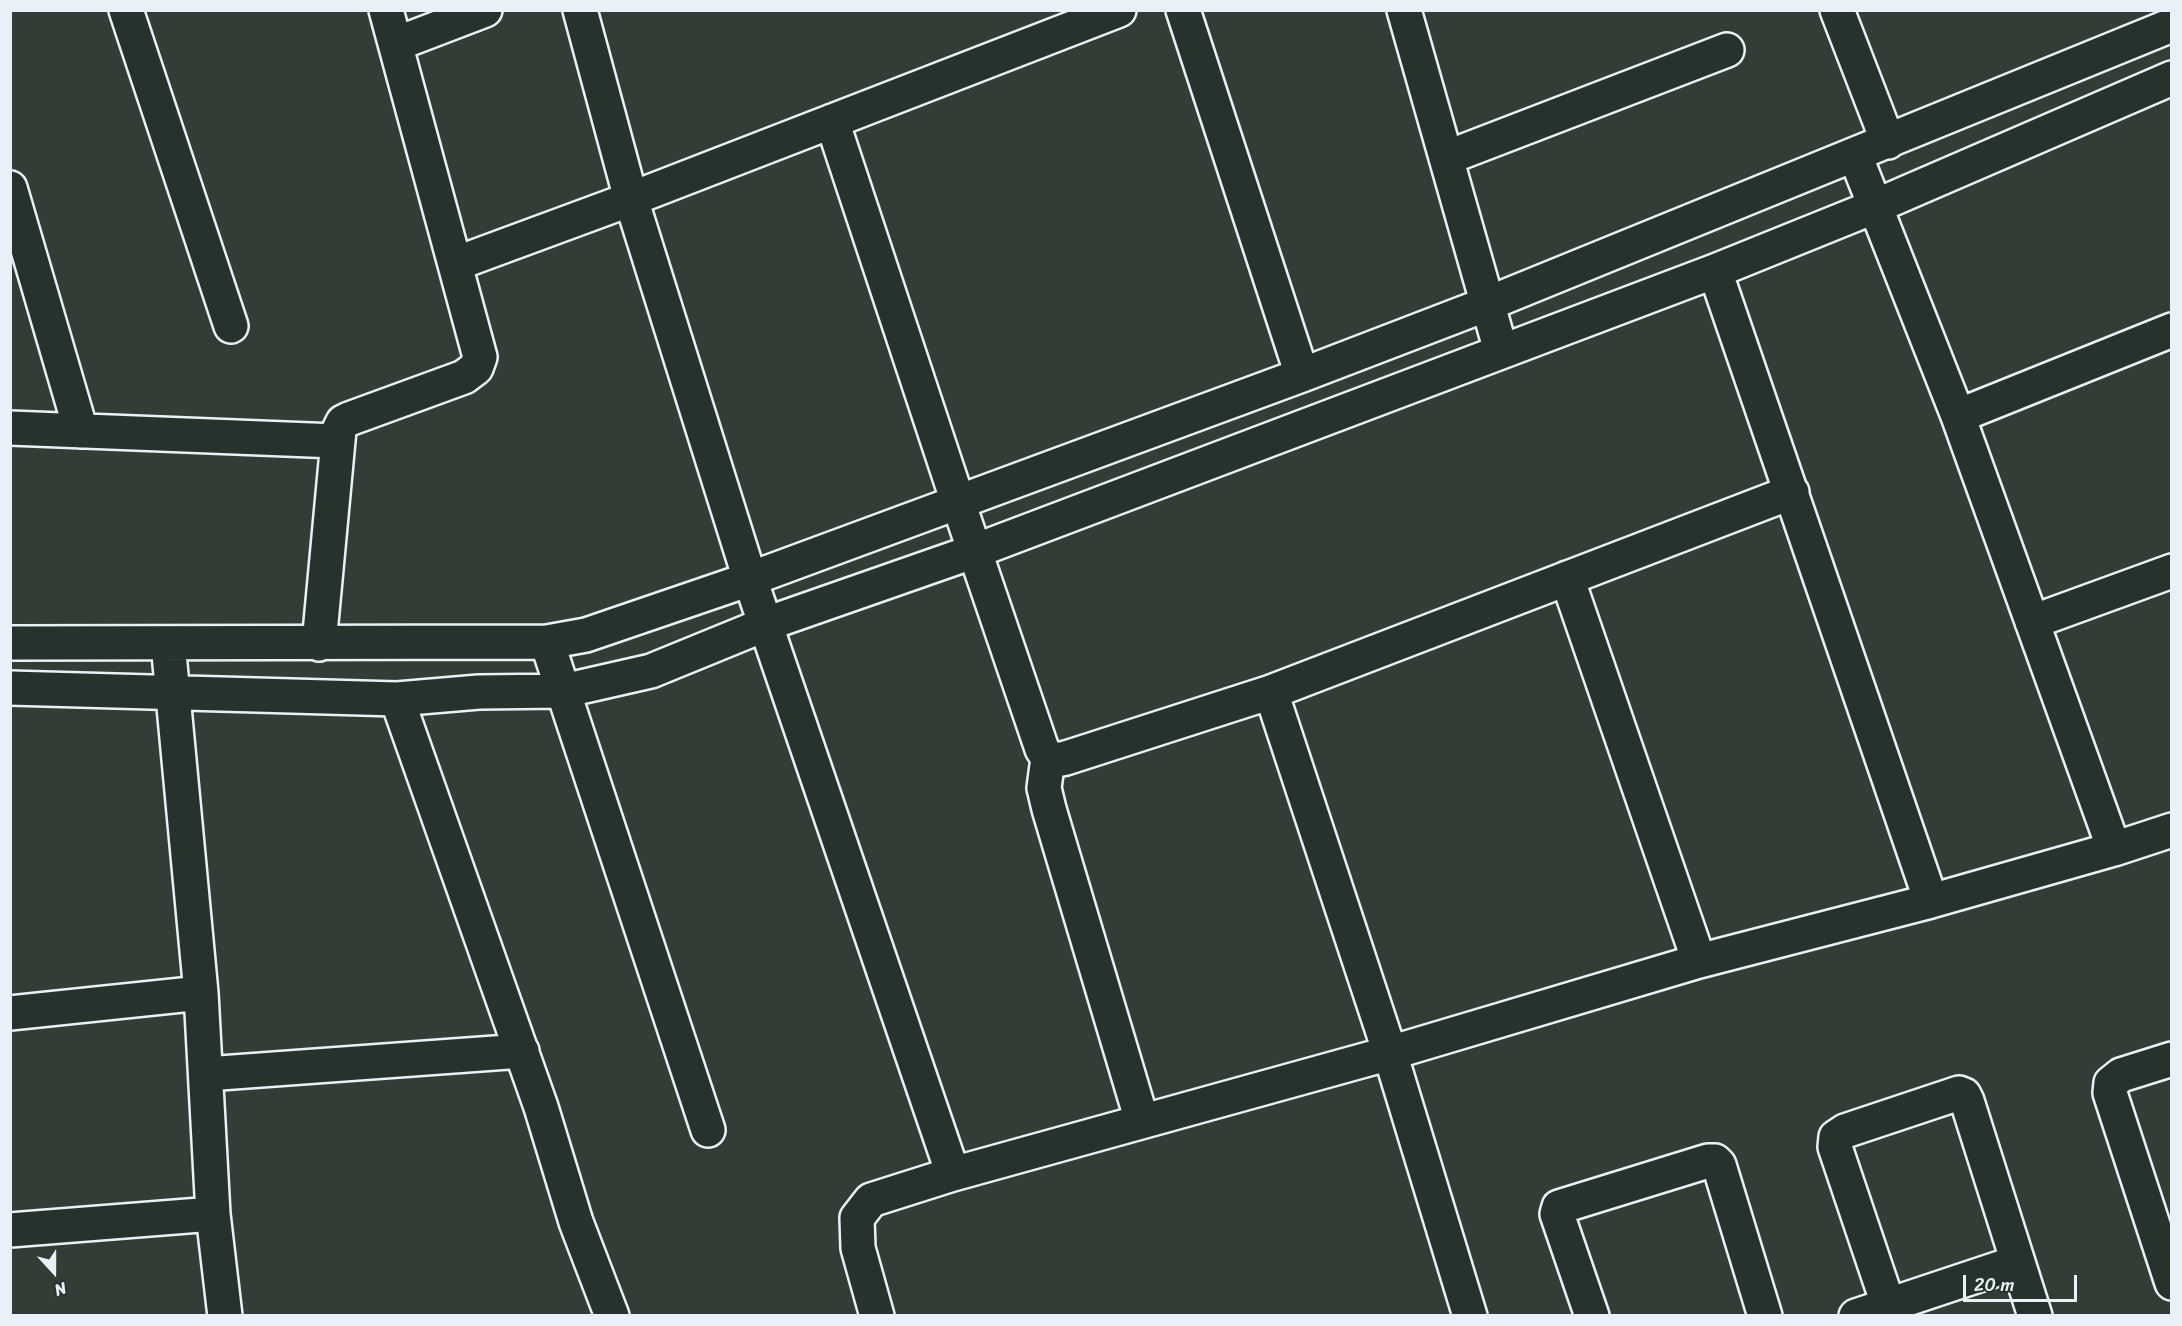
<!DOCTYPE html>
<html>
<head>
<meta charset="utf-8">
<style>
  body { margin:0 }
  #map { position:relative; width:2182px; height:1326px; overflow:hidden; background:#343d35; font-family:Sriracha,sans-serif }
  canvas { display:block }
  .frame { position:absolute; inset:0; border:12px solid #e8f1f8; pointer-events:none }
  .north { position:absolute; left:24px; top:1242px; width:60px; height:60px; -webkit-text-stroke:4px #26332d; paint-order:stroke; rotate:159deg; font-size:16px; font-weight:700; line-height:24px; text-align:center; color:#e8f1f8 }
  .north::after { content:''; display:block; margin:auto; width:21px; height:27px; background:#e8f1f8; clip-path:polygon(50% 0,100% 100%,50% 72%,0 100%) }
  .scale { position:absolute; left:1963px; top:1275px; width:114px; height:27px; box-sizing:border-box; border:3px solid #e8f1f8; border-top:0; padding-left:8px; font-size:18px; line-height:21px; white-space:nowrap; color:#e8f1f8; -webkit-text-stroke:4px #26332d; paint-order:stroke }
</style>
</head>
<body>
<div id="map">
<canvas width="2182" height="1326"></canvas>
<div class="frame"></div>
<div class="north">N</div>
<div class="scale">20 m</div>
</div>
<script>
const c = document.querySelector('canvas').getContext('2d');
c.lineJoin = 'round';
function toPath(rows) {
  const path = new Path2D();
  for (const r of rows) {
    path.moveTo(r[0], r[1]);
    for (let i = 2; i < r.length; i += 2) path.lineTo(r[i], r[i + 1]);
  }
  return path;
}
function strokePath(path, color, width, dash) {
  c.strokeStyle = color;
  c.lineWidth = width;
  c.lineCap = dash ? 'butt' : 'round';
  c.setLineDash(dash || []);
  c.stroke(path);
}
const minor = toPath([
  [126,10,231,326],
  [580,10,631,199,750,579,953,1174],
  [1183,10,1302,375],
  [1404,10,1501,351],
  [1837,10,1888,142],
  [396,44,485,10],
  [832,121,958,502,1042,749,1048,758,1056,760,1066,758,1271,692,1792,492],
  [1855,155,1958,416],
  [1446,158,1727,50],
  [10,188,81,431],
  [455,264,631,199,1119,10],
  [1715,271,1931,901],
  [10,428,336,441],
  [1567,578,1699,961],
  [2032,622,2172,571],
  [547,642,708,1130],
  [10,643,547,642,586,635,750,579,1302,375,1487,304,2172,25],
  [168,643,201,993,213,1214,225,1316],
  [319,644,339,430,343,422,349,419,464,377,476,368,480,357,386,10],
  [10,688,397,699,479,692,563,691,651,671,766,624,975,551,1715,271,1876,206,2172,78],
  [1271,692,1390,1053,1470,1316],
  [397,699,541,1107,576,1222,612,1316],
  [1048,758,1044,788,1049,809,1142,1121],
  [2114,849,1958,416,2172,330],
  [10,1013,201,993],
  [2172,1059,2121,1075,2111,1083,2110,1093,2172,1283],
  [206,1074,522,1051],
  [10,1230,213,1214],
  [877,1316,858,1248,857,1218,871,1200,953,1174,1390,1053,1699,961,1931,901,2114,849,2172,830],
  [1592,1316,1557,1214,1559,1207,1708,1161,1715,1161,1719,1165,1765,1316],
  [1856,1316,2018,1262],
  [1892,1316,1835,1147,1836,1137,1845,1131,1959,1093,1964,1095,1967,1101,2035,1316]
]);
strokePath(minor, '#e8f1f8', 38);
strokePath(minor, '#26332d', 33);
</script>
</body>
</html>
